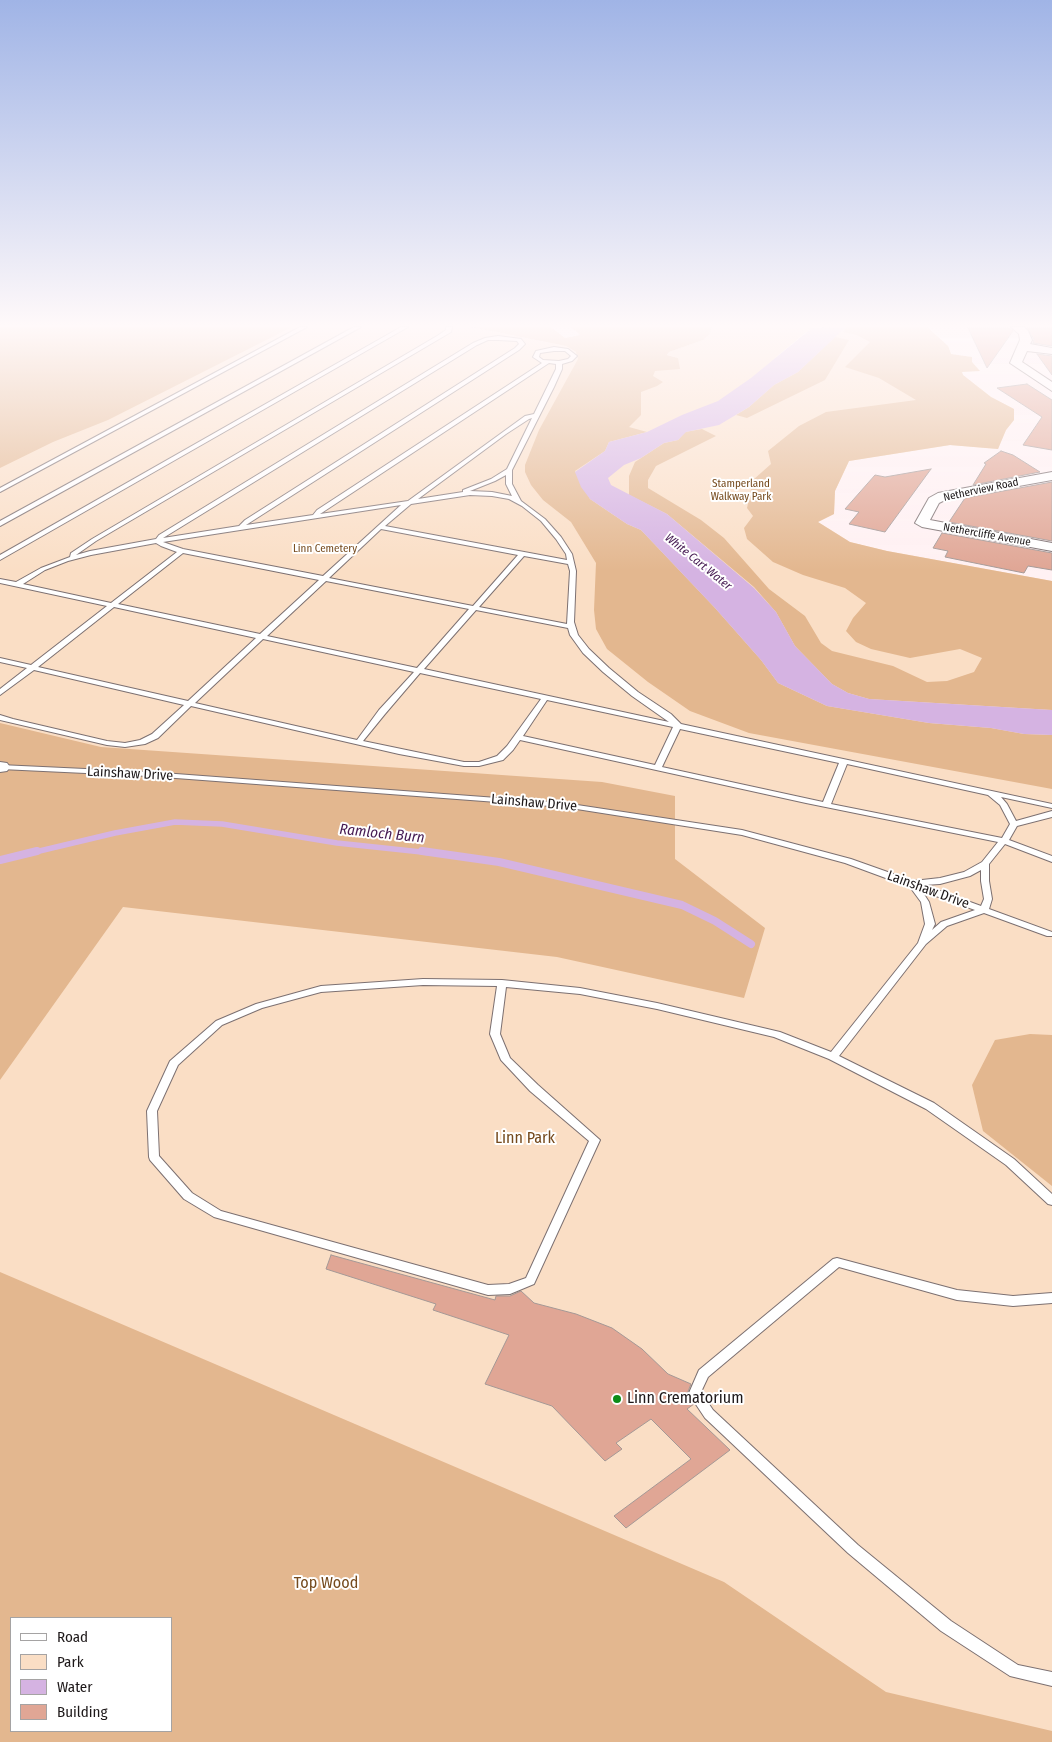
<!DOCTYPE html>
<html>
<head>
<meta charset="utf-8">
<style>
  body { margin:0 }
  #map { position:relative; width:1052px; height:1742px; overflow:hidden; background:#fff1f3; font-family:"Fira Sans Condensed",sans-serif }
  canvas { display:block }
  .legend { position:absolute; left:10px; top:1617px; width:162px; height:115px; box-sizing:border-box; background:#fff; border:1px solid #a5a3a3; margin:0; padding:6px 9px; list-style:none; font-size:15px; color:#1d1819 }
  .legend li { display:flex; align-items:center; gap:10px; height:25px }
  .legend b { width:25px; border:1px solid #a5a3a3 }
</style>
</head>
<body>
<div id="map">
<canvas width="1052" height="1742"></canvas>
<ul class="legend">
<li><b style="height:6px;background:#fff"></b>Road</li>
<li><b style="height:14px;background:#fadec5"></b>Park</li>
<li><b style="height:14px;background:#d5b3e2"></b>Water</li>
<li><b style="height:14px;background:#e0a695"></b>Building</li>
</ul>
</div>
<script>
const c = document.querySelector('canvas').getContext('2d');
c.lineJoin = 'round';
function fillPath(path, color) {
  c.fillStyle = color;
  c.fill(path, 'evenodd');
}
function toPath(rows) {
  const path = new Path2D();
  for (const r of rows) {
    path.moveTo(r[0], r[1]);
    for (let i = 2; i < r.length; i += 2) path.lineTo(r[i], r[i + 1]);
  }
  return path;
}
function strokePath(path, color, width, dash) {
  c.strokeStyle = color;
  c.lineWidth = width;
  c.lineCap = dash ? 'butt' : 'round';
  c.setLineDash(dash || []);
  c.stroke(path);
}
function write(font, color, halo, rows, align = 'center') {
  c.font = font + ' "Fira Sans Condensed",sans-serif';
  c.lineWidth = 4;
  c.setLineDash([]);
  c.textBaseline = 'middle';
  c.strokeStyle = halo;
  c.fillStyle = color;
  for (const [text, x, y, turn = 0] of rows) {
    c.save();
    c.translate(x, y);
    c.rotate((+turn || 0) * Math.PI / 180);
    c.textAlign = isNaN(turn) ? turn : align;
    if (halo) c.strokeText(text, 0, 0);
    c.fillText(text, 0, 0);
    c.restore();
  }
}
fillPath(toPath([
  [183,327,471,327,566,346,576,352,678,358,667,355,669,352,703,340,709,335,712,327,812,327,774,359,830,327,927,327,948,346,951,354,963,375,991,397,1014,409,1014,420,1006,430,998,449,950,445,849,461,835,491,834,514,818,522,850,542,887,551,1052,581,1052,1742,0,1742,0,860,34,852,0,786,0,419],
  [11,1618,171,1618,171,1731,11,1731]
]), '#fadec5');
fillPath(toPath([
  [0,327,292,327,108,420,53,442,0,468],
  [471,327,551,327,565,338,580,335,571,327,712,327,709,335,703,340,669,352,667,355,678,358,680,369,655,371,653,376,663,382,657,386,641,392,641,415,629,427,647,432,609,442,605,451,575,471,590,499,627,524,641,530,715,608,761,660,778,683,827,706,929,723,991,728,1024,734,1052,735,1052,789,749,733,690,711,648,682,607,649,596,629,594,610,596,563,571,522,543,500,531,485,525,472,525,465,539,430,578,359,576,352,566,346],
  [846,327,927,327,948,346,951,354,972,357,972,362,980,371,962,372,963,375,991,397,1014,409,1014,420,1006,430,998,449,950,445,849,461,835,491,834,514,818,522,850,542,887,551,1052,581,1052,710,869,699,848,693,832,684,795,646,776,612,754,587,667,514,629,495,629,476,635,462,664,443,678,440,685,432,702,429,716,436,656,466,648,480,648,488,701,520,724,538,769,589,805,616,821,643,832,651,893,666,927,682,947,681,974,672,982,658,960,649,910,658,871,649,856,642,846,631,853,618,866,603,845,588,803,575,773,562,747,539,744,528,753,516,747,508,753,480,771,464,768,451,799,426,826,412,916,400,879,378,845,367,870,342,857,335,843,332],
  [835,337,849,340,825,380,747,418,736,415,749,407,774,385,798,372],
  [0,723,101,747,602,782,675,796,675,859,765,928,744,998,557,957,123,907,0,1080],
  [1030,1034,1052,1035,1052,1186,983,1131,972,1085,995,1040],
  [0,1272,724,1582,886,1692,1052,1731,1052,1742,0,1742],
  [11,1618,171,1618,171,1731,11,1731]
]), '#e3b78f');
fillPath(toPath([
  [812,328,846,327,798,372,774,385,749,407,719,425,686,432,678,440,664,443,641,458,624,465,608,478,611,485,667,514,754,588,776,612,795,646,832,684,848,693,869,699,1052,710,1052,735,1024,734,991,728,929,723,827,706,778,683,761,660,715,608,641,530,627,524,590,499,581,487,575,472,605,451,609,442,647,432,682,415,718,401,751,378]
]), '#d5b3e2');
strokePath(toPath([
  [31,853,115,833,175,822,222,824,337,843,431,853]
]), '#d5b3e2', 5.5);
strokePath(toPath([
  [422,851,499,862,682,905,715,921,751,944],
  [0,860,37,851]
]), '#d5b3e2', 8);
const building = toPath([
  [968,328,1009,328,1013,331,987,368,968,328],
  [1027,328,1052,328,1052,346,1033,343,1034,339,1027,328],
  [1037,354,1052,356,1052,375,1037,354],
  [1027,384,1052,400,1052,450,1023,445,1042,417,997,388,1027,384],
  [1001,451,1013,455,1040,472,973,485,986,464,984,463,1001,451],
  [931,469,885,532,849,524,859,512,845,509,875,475,885,477,931,469],
  [1052,482,1052,541,949,522,965,498,1052,482],
  [942,533,1052,553,1052,570,1028,566,1024,573,945,557,948,551,933,548,942,533],
  [331,1255,495,1300,496,1296,510,1296,521,1291,534,1303,576,1314,612,1328,642,1349,668,1374,691,1384,687,1394,694,1404,687,1409,730,1450,626,1528,614,1516,691,1459,651,1419,616,1443,622,1449,605,1461,552,1406,485,1384,509,1335,433,1310,436,1304,326,1269,331,1255]
]);
fillPath(building, '#e0a695');
strokePath(building, '#a59996', 1);
const service = toPath([
  [300,327,307,327,0,492,0,488,300,327],
  [354,327,361,327,0,526,0,521,354,327],
  [401,327,408,327,0,560,0,555,401,327],
  [446,327,452,327,451,332,96,541,76,555,90,551,156,539,159,535,473,343,485,338,498,336,521,339,525,344,519,350,246,525,313,515,317,510,542,363,533,357,536,351,554,347,568,349,577,356,572,361,562,364,562,369,554,387,512,470,512,484,521,501,545,519,561,537,572,554,576,571,574,622,578,635,589,649,609,668,638,692,671,714,681,724,1052,804,1052,808,1001,797,1007,804,1016,821,1052,811,1052,817,1017,826,1009,840,1052,856,1052,862,1005,844,989,864,989,881,992,899,989,909,1052,932,1052,936,1047,936,984,913,947,926,926,944,839,1056,934,1103,1014,1159,1052,1194,1052,1205,1048,1204,1006,1165,926,1109,829,1059,774,1037,657,1009,580,994,506,987,500,1034,510,1058,538,1085,600,1140,534,1284,510,1294,488,1295,214,1217,184,1199,150,1160,149,1157,147,1111,170,1061,216,1021,256,1004,321,986,423,979,502,980,580,988,657,1003,780,1032,831,1052,918,943,925,924,921,902,910,887,845,863,742,835,564,807,149,776,1,769,0,765,149,772,564,803,742,830,851,859,913,881,940,878,964,872,982,862,998,842,806,803,520,740,513,750,503,760,479,766,464,766,399,754,191,706,158,738,145,744,125,747,107,745,0,720,0,715,13,719,107,741,125,743,140,740,152,734,184,705,34,670,0,695,0,689,27,668,0,662,0,658,31,665,107,606,0,583,0,579,16,582,41,568,70,557,71,553,92,539,437,336,446,330,446,327],
  [488,340,498,340,517,341,519,344,515,348,245,520,239,526,163,538,477,345,488,340],
  [554,351,565,351,571,356,568,359,559,361,543,360,539,357,540,353,554,351],
  [549,363,556,364,556,369,534,414,525,416,408,501,320,514,549,363],
  [532,418,507,469,491,479,463,490,463,492,418,499,506,434,529,419,532,418],
  [506,475,506,484,512,496,492,492,470,491,495,481,506,475],
  [470,495,492,496,509,499,522,506,541,521,556,539,566,554,567,560,385,526,411,504,470,495],
  [401,505,323,576,183,549,163,542,401,505],
  [381,529,518,555,473,606,329,578,381,529],
  [156,543,161,546,177,552,111,603,23,584,45,570,68,561,91,555,156,543],
  [183,553,319,580,260,634,118,604,183,553],
  [524,556,568,564,570,571,567,624,479,607,524,556],
  [326,581,469,609,417,668,267,636,326,581],
  [114,607,256,638,188,701,38,667,114,607],
  [476,610,568,628,570,635,583,653,603,672,632,696,669,722,424,669,476,610],
  [263,639,414,672,379,710,357,740,195,703,263,639],
  [420,673,541,699,507,746,497,756,479,762,464,762,363,741,385,714,420,673],
  [547,700,673,727,655,765,523,736,547,700],
  [680,729,839,763,823,802,662,767,680,729],
  [847,764,988,795,1000,805,1010,824,1002,838,831,804,847,764],
  [981,870,981,881,984,899,981,906,924,885,940,884,970,876,981,870],
  [922,891,975,910,941,922,932,930,935,924,929,902,922,891],
  [423,985,497,986,490,1034,501,1060,530,1091,589,1141,526,1278,509,1284,488,1285,221,1211,192,1193,159,1156,157,1111,178,1065,222,1025,262,1008,321,992,423,985],
  [837,1258,957,1290,1013,1296,1052,1293,1052,1303,1013,1306,957,1300,839,1267,708,1377,701,1392,713,1410,858,1545,951,1621,1018,1665,1052,1672,1052,1686,1010,1676,941,1631,848,1553,705,1418,691,1397,689,1393,699,1370,833,1259,837,1258]
]);
const minor = toPath([
  [1011,327,1024,327,1028,331,1032,340,1030,344,1052,348,1052,354,1027,351,1022,362,1052,382,1052,391,1010,363,1020,340,1019,334,1011,327],
  [1052,472,1052,480,947,499,939,503,930,520,1052,543,1052,551,922,527,915,523,929,498,938,493,1052,472],
  [0,762,7,763,10,767,7,771,0,772,0,762]
]);
strokePath(service, '#7c7071', 2);
strokePath(minor, '#7c7071', 2);
fillPath(service, '#fff');
fillPath(minor, '#fff');
const sky = c.createLinearGradient(0, 0, 0, 571);
sky.addColorStop(0, '#a0b4e6');
sky.addColorStop(0.57, '#fff9fa');
sky.addColorStop(1, '#fff9fa00');
c.fillStyle = sky;
c.fillRect(0, 0, 1052, 571);
for (const [x, y, r, color] of [
  [617,1399,5,"#0c8c18"]
]) {
  const dot = new Path2D();
  dot.arc(x, y, r, 0, 2 * Math.PI);
  c.fillStyle = color;
  c.fill(dot);
  strokePath(dot, '#fff', 2);
}
write('11px', '#754a1d', '#fff', [
  ["Stamperland",741,484],
  ["Walkway Park",741,497],
  ["Linn Cemetery",325,549]
]);
write('11px', '#1d1819', '#fff', [
  ["Netherview Road",981,490,-12],
  ["Nethercliffe Avenue",987,535,10]
]);
write('italic 12px', '#451a52', '#fff', [
  ["White Cart Water",698,562,39]
]);
write('14px', '#1d1819', '#fff', [
  ["Lainshaw Drive",130,774,3],
  ["Lainshaw Drive",534,803,5],
  ["Lainshaw Drive",928,890,20]
]);
write('italic 15px', '#451a52', '#fff', [
  ["Ramloch Burn",382,834,6]
]);
write('16px', '#754a1d', '#fff', [
  ["Linn Park",525,1139],
  ["Top Wood",326,1584]
]);
write('16px', '#1d1819', '#fff', [
  ["Linn Crematorium",627,1399]
], 'left');
</script>
</body>
</html>
